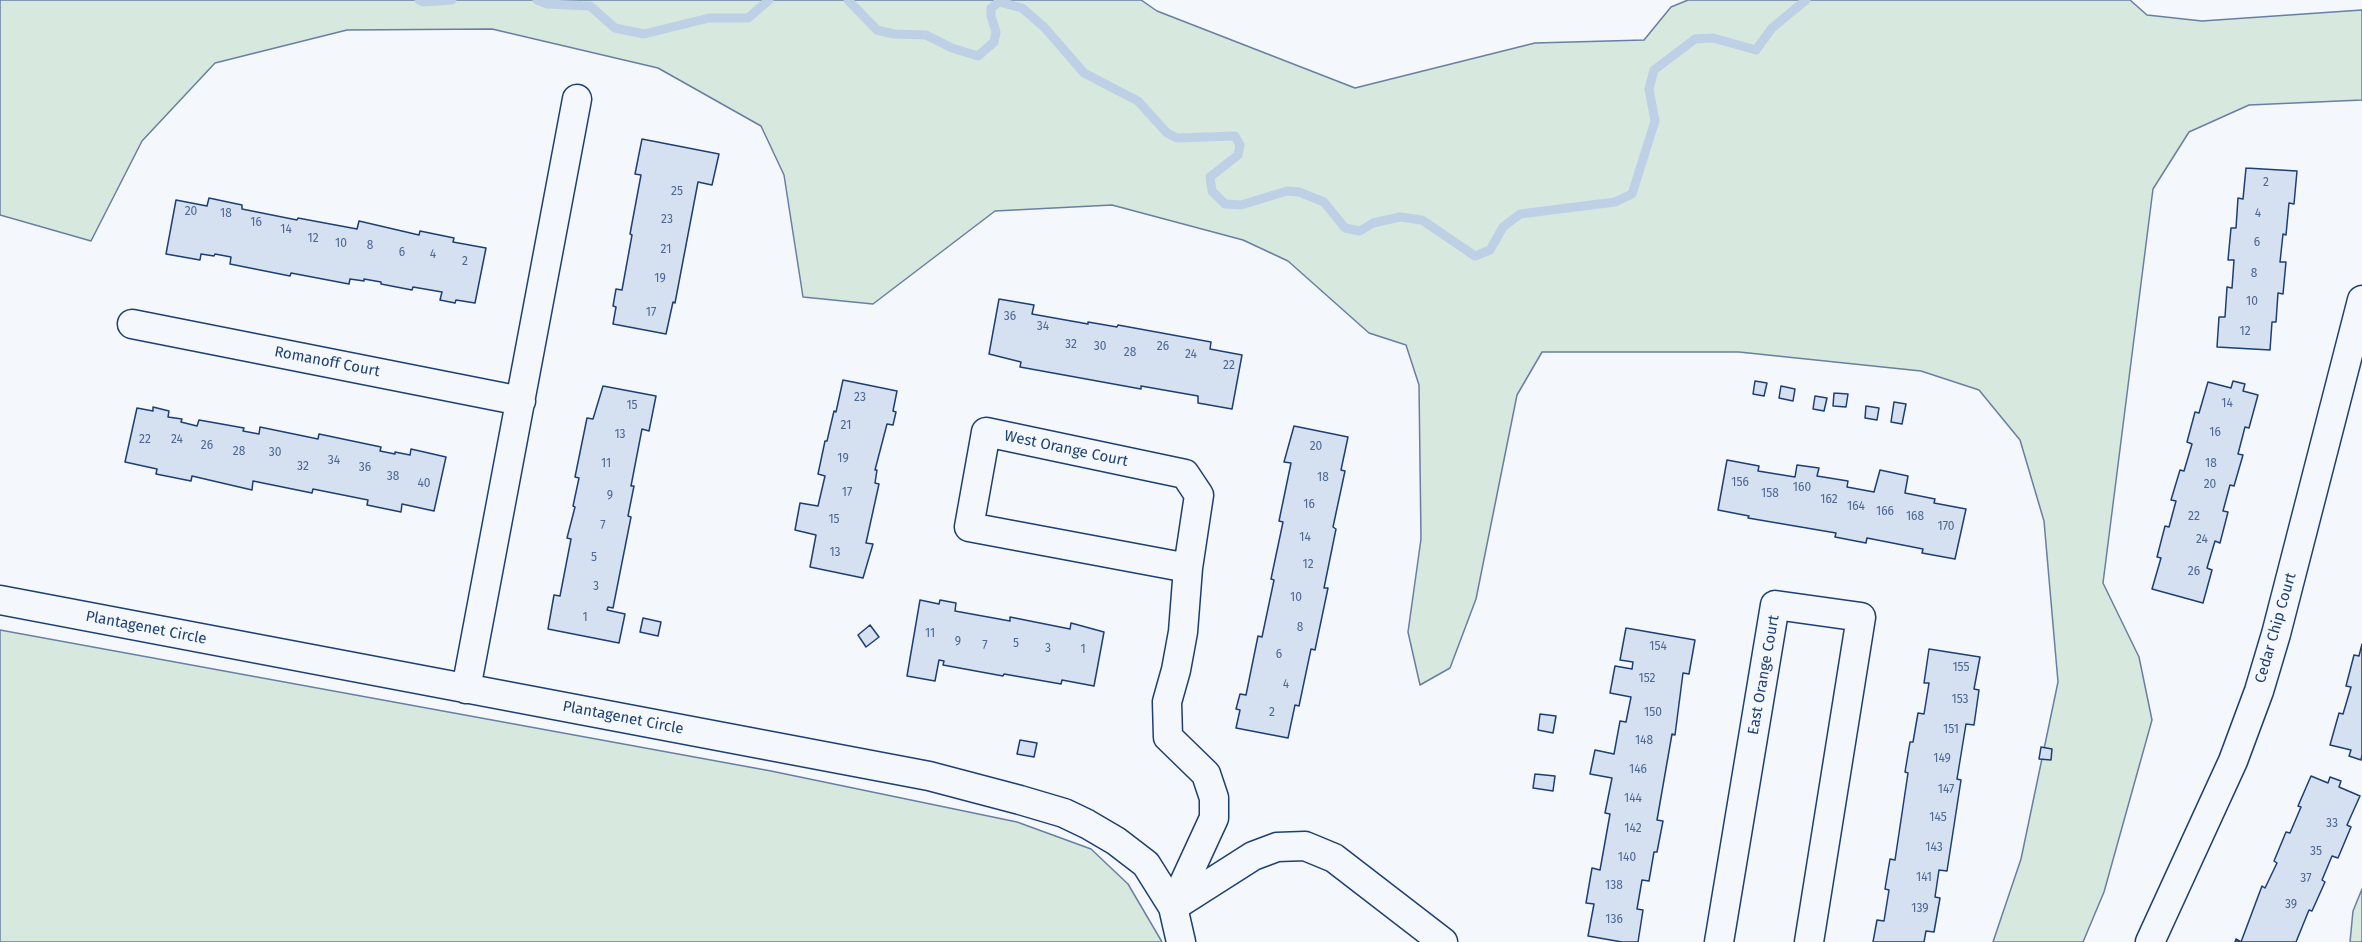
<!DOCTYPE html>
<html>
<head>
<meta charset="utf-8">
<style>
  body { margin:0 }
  canvas { display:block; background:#f4f7fb }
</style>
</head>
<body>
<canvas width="2362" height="942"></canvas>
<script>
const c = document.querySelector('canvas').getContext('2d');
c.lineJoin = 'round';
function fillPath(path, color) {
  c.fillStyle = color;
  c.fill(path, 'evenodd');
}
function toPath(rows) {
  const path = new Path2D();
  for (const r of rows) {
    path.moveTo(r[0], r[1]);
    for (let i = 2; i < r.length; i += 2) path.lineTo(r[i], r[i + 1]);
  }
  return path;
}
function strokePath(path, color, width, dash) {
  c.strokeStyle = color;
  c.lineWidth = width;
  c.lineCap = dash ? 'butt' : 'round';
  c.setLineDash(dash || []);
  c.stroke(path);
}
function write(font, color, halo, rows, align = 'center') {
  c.font = font + ' "Fira Sans",sans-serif';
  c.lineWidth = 4.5;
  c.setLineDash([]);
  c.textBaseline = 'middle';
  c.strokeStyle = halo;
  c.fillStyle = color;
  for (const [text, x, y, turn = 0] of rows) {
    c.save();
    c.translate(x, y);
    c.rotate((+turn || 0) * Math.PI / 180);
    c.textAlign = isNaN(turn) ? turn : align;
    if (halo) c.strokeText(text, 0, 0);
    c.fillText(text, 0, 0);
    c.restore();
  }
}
const green = toPath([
  [0,0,1141,0,1157,11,1355,88,1535,43,1644,40,1671,7,1688,0,2130,0,2147,15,2202,21,2362,10,2362,100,2249,105,2189,132,2153,189,2103,583,2139,657,2152,720,2104,892,2083,942,1993,942,2021,859,2058,682,2044,521,2020,440,1979,390,1921,371,1739,352,1542,352,1517,395,1476,599,1450,668,1420,685,1408,632,1421,539,1419,385,1406,345,1369,333,1288,261,1243,240,1112,205,995,211,873,304,803,297,784,175,761,126,658,68,492,29,347,30,215,63,142,141,91,241,0,215,0,0],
  [0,630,771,771,1017,822,1091,849,1128,884,1162,942,0,942,0,630],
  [2362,889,2362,942,2350,942,2353,911,2362,889]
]);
fillPath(green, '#d7e8df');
strokePath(green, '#687fa3', 1.5);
strokePath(toPath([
  [419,0,423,2,452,0],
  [537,0,547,4,590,6,615,28,644,34,709,18,748,18,769,0],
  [848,0,877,30,894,34,926,35,952,48,978,56,994,42,996,32,991,16,991,8,999,2,1022,8,1044,27,1084,73,1138,101,1167,133,1177,138,1235,136,1240,145,1238,155,1210,177,1212,191,1225,204,1241,205,1287,191,1299,192,1324,202,1345,228,1360,231,1373,223,1400,217,1422,220,1475,256,1490,250,1503,227,1520,214,1615,202,1632,194,1655,121,1649,89,1654,70,1695,39,1713,38,1756,50,1772,28,1806,0]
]), '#bed0e5', 9);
const building = toPath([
  [642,139,719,154,712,185,698,182,675,303,673,302,666,334,613,324,616,307,613,306,616,289,622,290,632,235,630,234,641,175,635,174,642,139],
  [2246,168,2297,171,2294,204,2289,203,2286,235,2283,234,2280,262,2286,262,2283,294,2278,293,2276,322,2272,322,2270,350,2217,347,2219,317,2225,317,2227,287,2232,288,2234,260,2228,260,2231,228,2236,228,2238,198,2243,199,2246,168],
  [209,198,242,205,242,209,297,220,298,218,357,229,359,221,419,235,420,231,454,238,453,242,486,248,475,303,456,300,455,303,440,300,442,292,413,287,412,290,381,284,381,282,364,279,364,281,350,279,349,284,291,273,290,276,230,264,231,257,215,254,214,256,201,254,200,260,166,254,176,200,207,206,209,198],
  [999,299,1034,305,1032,314,1088,324,1088,322,1117,327,1118,325,1211,342,1210,349,1242,355,1232,409,1198,403,1198,396,1141,386,1141,389,1020,367,1021,362,989,354,999,299],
  [843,380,897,391,893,411,896,412,893,425,887,424,875,470,877,470,875,483,879,484,866,543,873,544,863,578,810,567,816,535,795,530,800,503,818,506,825,476,818,474,825,441,827,441,834,411,836,412,843,380],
  [1755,381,1767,383,1764,396,1753,394,1755,381],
  [2233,381,2245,384,2243,391,2258,395,2249,428,2245,427,2238,454,2243,455,2234,486,2230,485,2223,511,2228,512,2220,543,2215,541,2207,568,2212,570,2203,603,2152,589,2161,558,2157,557,2165,526,2169,527,2176,501,2171,500,2180,470,2184,471,2192,444,2187,442,2195,412,2199,413,2208,382,2231,388,2233,381],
  [603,386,656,396,649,431,642,429,631,486,634,486,628,516,631,517,613,608,608,607,607,610,625,614,619,643,548,629,554,595,560,596,571,539,567,538,575,507,573,506,579,478,575,477,587,418,593,419,603,386],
  [1781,386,1795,389,1793,401,1779,398,1781,386],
  [1834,393,1848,394,1846,407,1833,406,1834,393],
  [1815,396,1827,398,1824,411,1813,409,1815,396],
  [1894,402,1906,404,1902,424,1891,422,1894,402],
  [1866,406,1879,408,1877,420,1865,418,1866,406],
  [153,407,169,411,168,417,182,419,181,422,197,426,199,420,244,428,243,431,259,434,260,427,318,439,319,434,381,447,380,451,395,454,395,452,410,455,411,449,446,457,434,511,402,504,401,512,367,505,368,500,313,489,312,493,253,481,252,490,192,476,191,481,156,474,157,469,125,462,137,408,153,411,153,407],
  [1294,426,1348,437,1341,470,1345,471,1333,527,1336,529,1324,588,1328,588,1315,650,1311,649,1299,706,1295,705,1288,738,1236,728,1240,710,1236,709,1240,694,1246,695,1258,636,1262,637,1274,580,1271,579,1283,522,1279,521,1291,463,1284,462,1294,426],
  [1727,460,1759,466,1758,471,1795,477,1797,465,1819,468,1817,476,1848,481,1847,487,1874,492,1880,470,1908,476,1905,493,1935,499,1934,503,1966,509,1955,559,1922,553,1923,549,1867,538,1866,543,1835,537,1836,533,1748,518,1749,516,1718,510,1727,460],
  [920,600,939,604,940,600,956,603,955,611,1010,621,1010,617,1070,629,1071,623,1104,632,1094,686,1062,680,1061,684,1004,674,1003,676,943,665,944,661,939,660,935,681,907,676,920,600],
  [643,618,661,622,658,636,640,632,643,618],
  [870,625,879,637,866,647,858,635,870,625],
  [1626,628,1695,640,1689,674,1683,673,1675,735,1672,734,1657,820,1663,821,1657,852,1654,852,1649,881,1642,880,1637,909,1643,910,1638,942,1622,942,1588,936,1594,904,1586,903,1592,868,1600,870,1610,814,1605,813,1612,778,1590,774,1595,750,1614,754,1620,721,1626,722,1631,697,1610,693,1615,666,1632,669,1633,662,1620,660,1626,628],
  [2362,644,2362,755,2361,760,2349,756,2351,750,2330,745,2339,713,2343,714,2351,687,2346,686,2354,655,2359,656,2362,644],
  [1929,649,1980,657,1974,689,1979,690,1974,725,1966,724,1957,779,1961,780,1947,871,1939,870,1935,897,1940,898,1934,932,1926,931,1924,942,1873,942,1877,920,1884,921,1889,890,1885,889,1890,859,1895,860,1908,773,1905,772,1910,742,1913,742,1918,713,1924,714,1929,683,1924,683,1929,649],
  [1540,714,1556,716,1553,733,1538,730,1540,714],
  [1020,740,1037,743,1034,757,1017,754,1020,740],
  [2041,747,2052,749,2051,760,2039,759,2041,747],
  [1535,774,1555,776,1553,791,1533,788,1535,774],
  [2311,776,2328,783,2330,777,2341,781,2339,787,2360,796,2347,825,2351,827,2338,858,2332,856,2322,880,2325,882,2312,911,2309,910,2296,942,2235,942,2236,939,2241,942,2262,886,2265,888,2277,863,2274,861,2286,832,2290,833,2301,807,2298,806,2311,776]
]);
fillPath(building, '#d5e0f0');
strokePath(building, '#1d3f73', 1.5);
const minor = toPath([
  [132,324,521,401],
  [0,600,929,776,1020,800,1064,813,1087,824,1116,841,1146,864,1173,907,1181,942],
  [466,689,577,99],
  [1173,907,1214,818,1214,798,1206,774,1168,737,1167,702,1176,670,1183,632,1188,568,1199,495,1185,474,986,432,969,527,1188,568],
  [1173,907,1253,856,1277,847,1305,846,1334,858,1443,942],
  [1719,942,1775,605,1861,617,1809,942],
  [2150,942,2233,761,2259,691,2276,634,2362,300]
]);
strokePath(minor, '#1d3f73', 31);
strokePath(minor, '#f4f7fb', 28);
write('12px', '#4b6792', null, [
  ["2",2266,183],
  ["25",677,192],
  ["20",191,212],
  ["18",226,214],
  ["4",2258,214],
  ["23",667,220],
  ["16",256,223],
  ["14",286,230],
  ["12",313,239],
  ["6",2257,243],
  ["10",341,244],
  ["8",370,246],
  ["21",666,250],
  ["6",402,253],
  ["4",433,255],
  ["2",465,262],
  ["8",2254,274],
  ["19",660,279],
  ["10",2252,302],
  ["17",651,313],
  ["36",1010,317],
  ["34",1043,327],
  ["12",2245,332],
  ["32",1071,345],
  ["30",1100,347],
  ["26",1163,347],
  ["28",1130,353],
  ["24",1191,355],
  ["22",1229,366],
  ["23",860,398],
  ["14",2227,404],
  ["15",632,406],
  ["21",846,426],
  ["16",2215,433],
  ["13",620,435],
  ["22",145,440],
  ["24",177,440],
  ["26",207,446],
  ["20",1316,447],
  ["28",239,452],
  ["30",275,453],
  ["19",843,459],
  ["34",334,461],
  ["11",606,464],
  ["18",2211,464],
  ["32",303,467],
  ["36",365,468],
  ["38",393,477],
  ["18",1323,478],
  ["156",1740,483],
  ["40",424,484],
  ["20",2210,485],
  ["160",1802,488],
  ["17",847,493],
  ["158",1770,494],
  ["9",610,496],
  ["162",1829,500],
  ["16",1309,505],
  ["164",1856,507],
  ["166",1885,512],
  ["168",1915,517],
  ["22",2194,517],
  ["15",834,520],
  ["7",603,526],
  ["170",1946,527],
  ["14",1305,538],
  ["24",2202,540],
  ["13",835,553],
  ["5",594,558],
  ["12",1308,565],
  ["26",2194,572],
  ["3",596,587],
  ["10",1296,598],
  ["1",585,618],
  ["8",1300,628],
  ["11",930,634],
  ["9",958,642],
  ["5",1016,644],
  ["7",985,646],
  ["154",1658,647],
  ["3",1048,649],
  ["1",1083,650],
  ["6",1279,655],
  ["155",1961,668],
  ["152",1647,679],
  ["4",1286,685],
  ["153",1960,700],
  ["2",1272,713],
  ["150",1653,713],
  ["151",1951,730],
  ["148",1644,741],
  ["149",1942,759],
  ["146",1638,770],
  ["147",1946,790],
  ["144",1633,799],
  ["145",1938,818],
  ["33",2332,824],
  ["142",1633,829],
  ["143",1934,848],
  ["35",2316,852],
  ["140",1627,858],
  ["141",1924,878],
  ["37",2306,879],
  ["138",1614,886],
  ["39",2291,905],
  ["139",1920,909],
  ["136",1614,920]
]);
write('15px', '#1d3f73', '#f4f7fb', [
  ["Romanoff Court",327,362,11],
  ["West Orange Court",1066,449,12],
  ["Plantagenet Circle",146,628,11],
  ["Cedar Chip Court",2276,628,-74],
  ["East Orange Court",1764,675,-80],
  ["Plantagenet Circle",623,718,11]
]);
</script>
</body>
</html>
